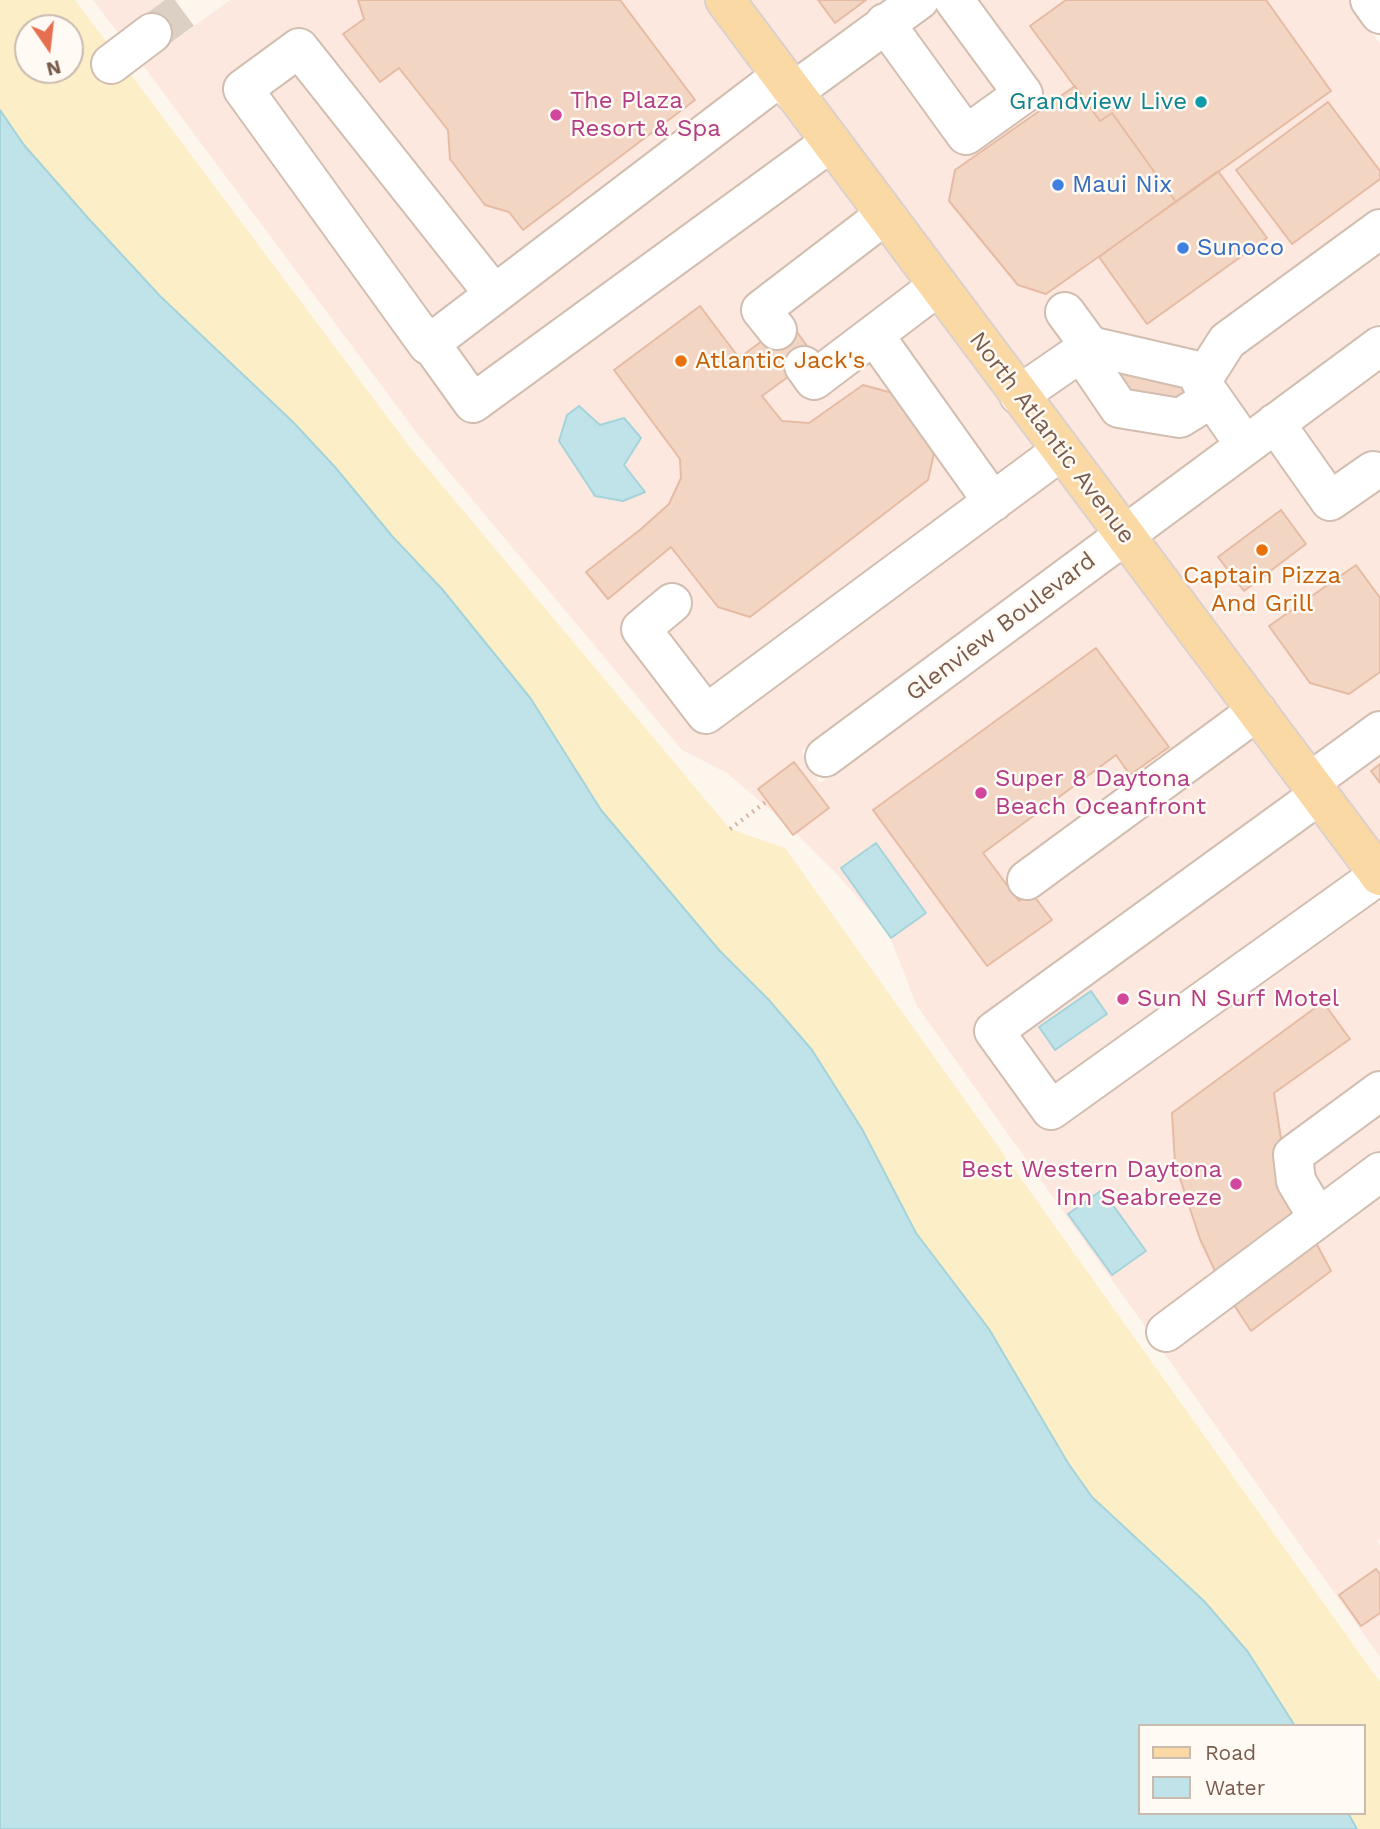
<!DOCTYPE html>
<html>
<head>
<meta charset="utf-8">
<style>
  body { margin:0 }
  #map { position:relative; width:1380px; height:1829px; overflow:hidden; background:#fdf6ec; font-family:"Work Sans",sans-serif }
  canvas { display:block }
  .legend { position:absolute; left:1138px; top:1724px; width:228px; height:91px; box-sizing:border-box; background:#fffaf3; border:2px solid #cabbb1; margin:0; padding:9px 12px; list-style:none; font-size:21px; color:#7a5c4d }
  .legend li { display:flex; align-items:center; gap:14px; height:35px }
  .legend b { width:35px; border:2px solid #cabbb1 }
  .north { position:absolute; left:14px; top:14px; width:70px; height:70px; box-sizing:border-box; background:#fffaf3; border:2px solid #cabbb1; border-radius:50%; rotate:166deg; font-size:19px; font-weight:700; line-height:28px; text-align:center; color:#7a5c4d }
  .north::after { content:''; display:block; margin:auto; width:24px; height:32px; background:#e76f51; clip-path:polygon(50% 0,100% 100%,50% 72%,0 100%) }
</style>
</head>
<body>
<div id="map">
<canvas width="1380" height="1829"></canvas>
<ul class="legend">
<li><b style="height:9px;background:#fbd9a5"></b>Road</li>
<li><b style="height:19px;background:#bfe3e8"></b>Water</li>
</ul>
<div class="north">N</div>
</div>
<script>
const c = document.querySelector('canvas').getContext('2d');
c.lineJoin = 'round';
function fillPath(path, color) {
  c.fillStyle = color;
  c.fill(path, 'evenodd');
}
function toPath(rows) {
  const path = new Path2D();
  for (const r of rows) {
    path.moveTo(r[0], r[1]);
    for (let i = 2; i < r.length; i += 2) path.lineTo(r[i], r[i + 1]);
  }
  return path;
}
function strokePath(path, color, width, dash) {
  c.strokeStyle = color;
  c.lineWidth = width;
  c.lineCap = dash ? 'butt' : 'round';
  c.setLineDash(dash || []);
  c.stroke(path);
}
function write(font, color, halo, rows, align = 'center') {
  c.font = font + ' "Work Sans",sans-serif';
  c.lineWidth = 5;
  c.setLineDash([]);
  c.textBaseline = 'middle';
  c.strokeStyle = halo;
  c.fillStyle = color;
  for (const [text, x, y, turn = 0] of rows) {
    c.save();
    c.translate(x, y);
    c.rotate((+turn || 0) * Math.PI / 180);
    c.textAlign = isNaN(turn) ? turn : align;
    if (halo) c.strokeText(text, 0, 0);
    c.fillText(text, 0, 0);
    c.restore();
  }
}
fillPath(toPath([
  [93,0,165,0,119,34],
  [230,0,703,0,1099,530,801,751,820,783,1122,560,1380,904,1380,1539,1377,1541,1380,1546,1380,1657,917,1006,888,932,837,874,791,828,727,773,682,750,419,436,142,64],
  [746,0,1348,0,1380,44,1380,323,1127,510],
  [1380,369,1380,847,1149,540]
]), '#fde8e0');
fillPath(toPath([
  [0,0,75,0,409,446,730,829,785,848,1380,1682,1380,1829,1002,1829,0,550],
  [28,28,70,28,70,70,28,70],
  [1140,1726,1364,1726,1364,1813,1140,1813]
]), '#fcefc7');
const water = toPath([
  [0,110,24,145,88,218,160,296,293,422,335,467,392,536,442,589,531,699,601,810,719,950,768,999,812,1050,862,1129,916,1233,989,1329,1068,1463,1092,1497,1204,1601,1248,1652,1295,1726,1140,1726,1140,1813,1348,1813,1357,1829,0,1829,0,110],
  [579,406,600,425,624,418,641,438,624,465,645,492,623,501,595,496,559,441,567,415,579,406],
  [876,843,926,913,891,938,841,868,876,843],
  [1091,991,1107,1014,1055,1050,1039,1027,1091,991],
  [1102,1190,1146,1251,1112,1275,1068,1214,1102,1190]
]);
fillPath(water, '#bfe3e8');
strokePath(water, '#a5d3da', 2);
const building = toPath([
  [358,0,620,0,695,100,523,230,509,212,485,205,450,159,448,130,399,68,380,82,343,34,364,19,358,0],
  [818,0,866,0,835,23,818,0],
  [1066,0,1266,0,1331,91,1176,202,1112,113,1100,121,1030,26,1066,0],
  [1075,86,1100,121,1112,113,1176,202,1046,294,1018,285,949,201,955,170,1075,86],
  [1328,102,1380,171,1380,179,1292,244,1236,170,1328,102],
  [1218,171,1267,238,1147,324,1099,257,1218,171],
  [700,306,739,358,789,321,815,357,762,396,782,421,809,423,863,385,900,395,937,440,928,480,750,617,718,607,671,547,608,599,586,572,641,529,669,504,681,478,680,459,614,370,700,306],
  [1123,364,1187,373,1182,407,1118,398,1123,364],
  [1281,510,1306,544,1244,591,1218,557,1281,510],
  [1356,565,1380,598,1380,672,1349,694,1310,683,1269,626,1356,565],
  [1096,648,1169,747,1130,775,1116,755,983,853,1019,901,1031,892,1052,920,987,966,873,810,1096,648],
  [794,762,829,808,793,835,758,789,794,762],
  [1380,764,1380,783,1371,771,1380,764],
  [1323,1002,1350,1039,1274,1093,1283,1152,1296,1205,1331,1271,1251,1331,1223,1288,1200,1239,1175,1163,1172,1113,1323,1002],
  [1376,1569,1380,1574,1380,1613,1361,1626,1339,1595,1376,1569]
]);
fillPath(building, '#f3d5c3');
strokePath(building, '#e6bba3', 2);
strokePath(toPath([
  [152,33,197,0]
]), '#dcd0c4', 38, [38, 19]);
const minor = toPath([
  [1370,0,1380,14],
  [885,23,966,135,1023,94,954,0],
  [111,64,152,33],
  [793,92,919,0],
  [494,294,299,48,243,89,428,345,781,76],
  [1065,312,1090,346],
  [777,330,761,310,885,215],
  [874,335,993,502],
  [430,343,473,403,831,142],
  [1081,352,1119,408,1180,418,1212,398],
  [804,366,814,380,938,286],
  [1019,395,1090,346,1207,373],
  [1275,423,1330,501,1373,471],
  [1245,445,1201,382,1227,341,1380,229],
  [672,603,641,629,706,714,1061,451],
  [825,757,1380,346],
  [1310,782,1380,731],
  [1319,795,994,1031,1051,1110,1379,875],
  [1027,880,1257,711],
  [1318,1218,1296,1181,1293,1155,1380,1091],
  [1166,1332,1380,1172]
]);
const major = toPath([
  [725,0,1380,876]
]);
strokePath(minor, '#d1beb0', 42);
strokePath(major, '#dad1cd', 42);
strokePath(toPath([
  [730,829,767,801]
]), '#d9b8a5', 4.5, [2, 5]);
strokePath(minor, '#fff', 38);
strokePath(major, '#fbd9a5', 38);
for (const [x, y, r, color] of [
  [1201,102,7,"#0f9aa8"],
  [556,115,7,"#d1479c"],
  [1058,185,7,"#3f7fe0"],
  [1183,248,7,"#3f7fe0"],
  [681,361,7,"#e8710a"],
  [1262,550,7,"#e8710a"],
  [981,793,7,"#d1479c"],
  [1123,999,7,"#d1479c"],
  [1236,1184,7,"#d1479c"]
]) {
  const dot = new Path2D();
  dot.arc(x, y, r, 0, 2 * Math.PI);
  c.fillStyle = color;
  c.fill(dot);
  strokePath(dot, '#fffaf3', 2.5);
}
write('24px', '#b23c85', '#fffaf3', [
  ["The Plaza",570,101],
  ["Resort & Spa",570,129],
  ["Super 8 Daytona",995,779],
  ["Beach Oceanfront",995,807],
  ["Sun N Surf Motel",1137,999],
  ["Best Western Daytona",1222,1170,"right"],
  ["Inn Seabreeze",1222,1198,"right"]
], 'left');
write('24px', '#0d838f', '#fffaf3', [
  ["Grandview Live",1187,102]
], 'right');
write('24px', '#366cbe', '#fffaf3', [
  ["Maui Nix",1072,185],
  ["Sunoco",1197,248]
], 'left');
write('24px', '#c56008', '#fffaf3', [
  ["Atlantic Jack's",695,361],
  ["Captain Pizza",1262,576,"center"],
  ["And Grill",1262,604,"center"]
], 'left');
write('24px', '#7a5c4d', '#fffaf3', [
  ["North Atlantic Avenue",1052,438,53],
  ["Glenview Boulevard",1001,627,-37]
]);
</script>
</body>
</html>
